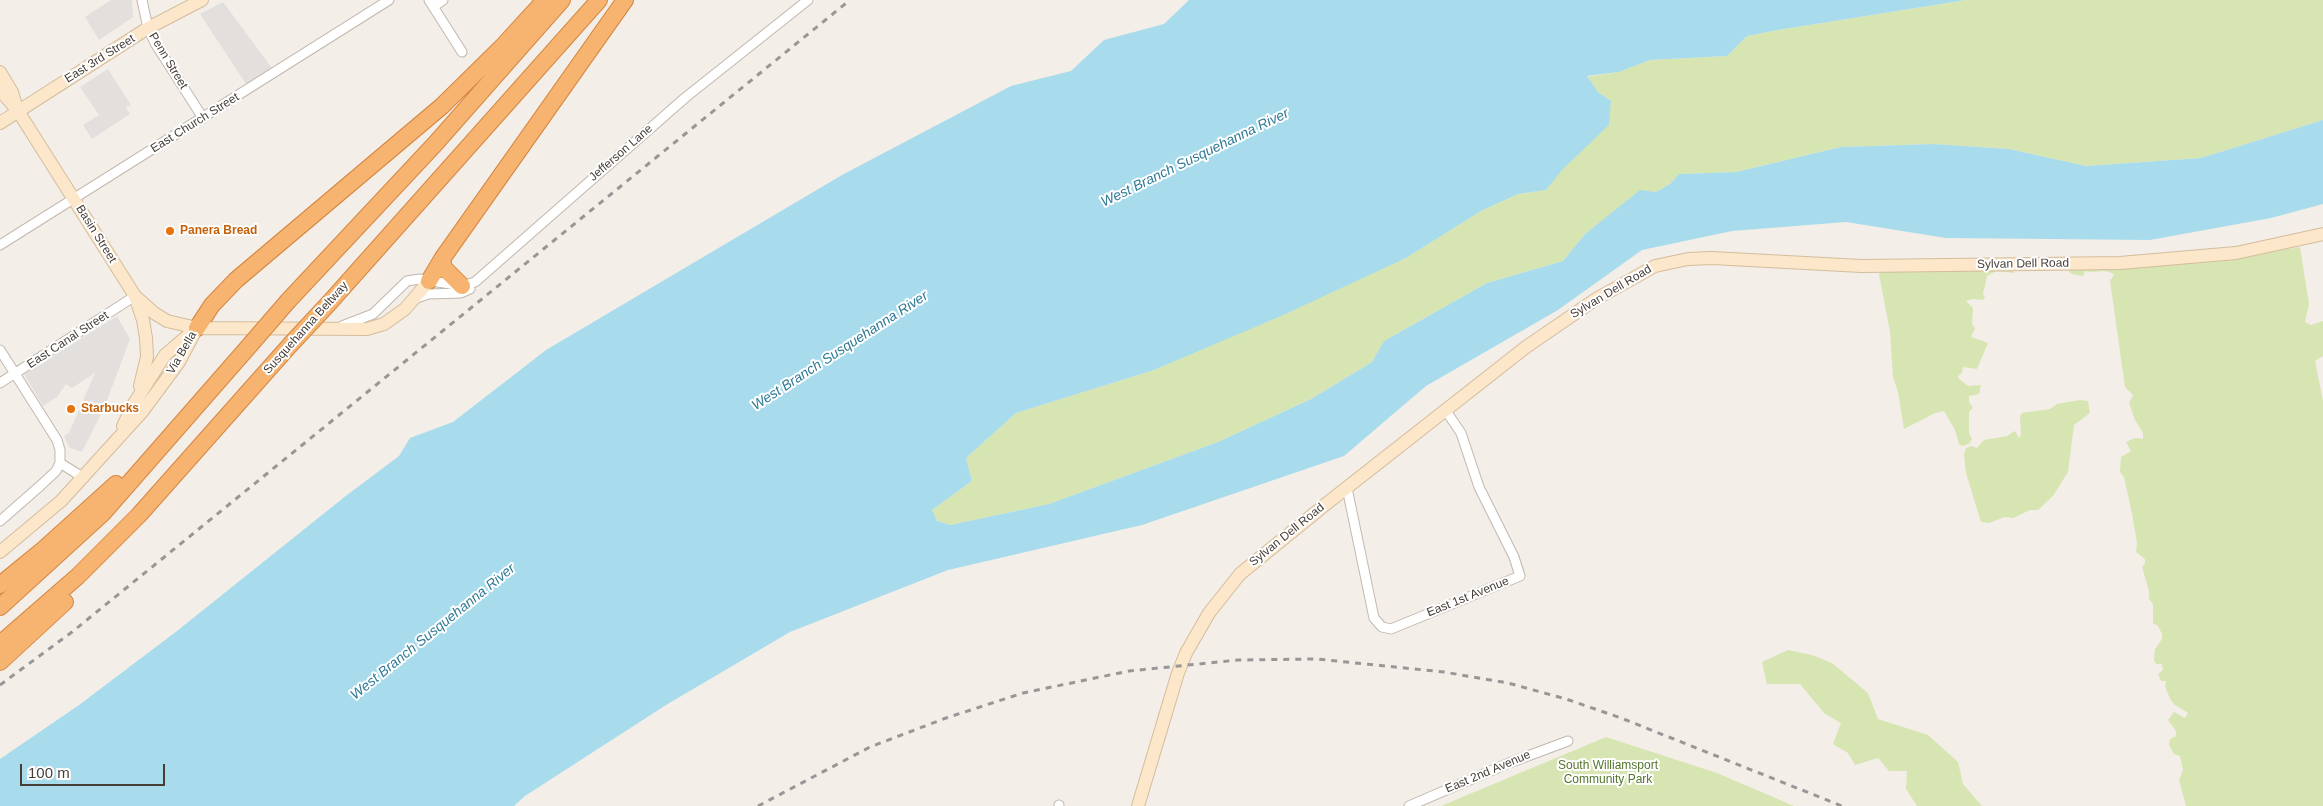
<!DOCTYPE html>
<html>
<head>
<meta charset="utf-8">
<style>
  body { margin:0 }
  #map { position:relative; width:2323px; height:806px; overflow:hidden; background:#f3eee8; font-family:Helvetica,sans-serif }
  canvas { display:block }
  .scale { position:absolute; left:20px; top:764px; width:145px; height:22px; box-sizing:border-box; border:2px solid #463e37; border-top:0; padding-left:6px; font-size:15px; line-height:18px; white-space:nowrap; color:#463e37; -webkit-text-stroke:4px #fff; paint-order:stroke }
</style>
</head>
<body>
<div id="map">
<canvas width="2323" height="806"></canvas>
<div class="scale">100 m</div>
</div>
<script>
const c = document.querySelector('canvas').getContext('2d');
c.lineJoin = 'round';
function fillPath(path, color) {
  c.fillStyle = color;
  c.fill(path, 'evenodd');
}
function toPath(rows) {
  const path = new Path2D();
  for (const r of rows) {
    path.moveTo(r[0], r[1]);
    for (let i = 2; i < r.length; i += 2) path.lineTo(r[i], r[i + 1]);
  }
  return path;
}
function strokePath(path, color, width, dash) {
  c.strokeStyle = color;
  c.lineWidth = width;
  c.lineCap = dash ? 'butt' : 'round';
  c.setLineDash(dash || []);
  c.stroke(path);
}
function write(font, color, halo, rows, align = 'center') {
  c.font = font + ' Helvetica,sans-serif';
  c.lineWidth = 4;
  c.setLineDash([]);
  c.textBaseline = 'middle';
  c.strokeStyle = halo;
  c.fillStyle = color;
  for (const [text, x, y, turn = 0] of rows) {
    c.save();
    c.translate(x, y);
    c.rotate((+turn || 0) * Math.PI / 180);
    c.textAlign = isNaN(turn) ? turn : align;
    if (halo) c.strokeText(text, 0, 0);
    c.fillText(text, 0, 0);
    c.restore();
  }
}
fillPath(toPath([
  [1966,0,2323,0,2323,120,2201,158,2086,166,2009,149,1934,144,1841,147,1736,172,1679,174,1670,184,1656,192,1640,191,1585,234,1563,261,1487,283,1384,341,1372,362,1311,399,1218,442,1049,504,950,525,937,521,932,510,972,481,966,458,1016,413,1154,370,1406,258,1481,211,1518,194,1546,190,1611,101,1598,92,1586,77,1619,72,1650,60,1727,56,1747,36,1778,30],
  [2300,247,2309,304,2305,322,2311,325,2323,321,2323,356,2315,361,2323,401,2323,806,2186,806,2179,780,2183,770,2180,756,2174,754,2169,745,2170,739,2176,736,2176,731,2168,720,2174,712,2185,718,2188,713,2175,705,2170,699,2165,686,2166,681,2161,681,2158,674,2163,670,2162,664,2156,664,2154,660,2155,649,2162,639,2162,634,2158,626,2153,623,2153,604,2149,599,2149,591,2142,567,2145,564,2145,559,2136,552,2137,542,2132,514,2124,477,2120,472,2121,457,2131,451,2126,442,2135,438,2143,439,2143,433,2135,420,2129,403,2133,395,2125,387,2110,281,2114,275,2112,273,2104,271,2090,272,2085,271,2083,276,2072,274,2067,270,2077,267,2233,257],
  [2009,268,2015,273,1996,271,1987,276,1983,294,1985,297,1983,300,1973,299,1966,301,1973,308,1972,324,1975,328,1971,337,1988,343,1977,369,1963,367,1962,373,1959,375,1958,378,1968,386,1981,385,1979,394,1969,396,1969,402,1973,408,1969,412,1969,433,1972,439,1969,444,1962,446,1959,444,1955,430,1944,411,1935,413,1904,429,1898,392,1893,377,1890,332,1879,274,1881,271],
  [2080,400,2088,401,2090,413,2074,425,2068,472,2053,496,2038,510,2030,510,2013,518,2005,517,1989,523,1981,522,1966,473,1964,454,1966,448,1972,446,1977,448,1984,440,2007,436,2015,431,2019,438,2021,435,2020,416,2022,413,2050,409,2057,404],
  [1788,650,1812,655,1832,663,1868,693,1878,719,1928,735,1958,762,1963,784,1982,806,1917,806,1906,789,1907,771,1889,771,1878,758,1855,765,1848,753,1833,744,1841,723,1825,714,1800,684,1767,684,1762,662],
  [1606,737,1717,773,1794,806,1441,806]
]), '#d7e5b3');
fillPath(toPath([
  [111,0,132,0,133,17,99,40,85,17],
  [223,2,272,68,246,84,200,14],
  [108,69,131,105,126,107,130,114,92,139,83,125,99,115,80,87],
  [117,316,130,339,105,406,82,452,70,448,64,436,69,433,95,373,72,388,66,384,57,397,43,406,24,374]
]), '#e2dfdd');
fillPath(toPath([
  [1189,0,1966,0,1778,30,1747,36,1727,56,1650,60,1619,72,1587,76,1598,92,1611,101,1609,125,1562,170,1546,190,1518,194,1481,211,1406,258,1281,316,1154,370,1016,413,966,458,972,481,932,510,937,521,950,525,1049,504,1218,442,1311,399,1372,362,1384,341,1487,283,1563,261,1585,234,1640,190,1656,192,1670,184,1679,174,1736,172,1841,147,1934,144,2009,149,2086,166,2201,158,2323,120,2323,204,2271,218,2150,240,1946,238,1846,222,1732,231,1642,250,1558,310,1426,386,1344,456,1142,525,948,570,790,632,666,705,525,796,514,806,0,806,0,759,79,705,177,631,347,495,399,456,410,438,453,422,546,350,842,175,1011,86,1071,71,1104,40,1164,24]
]), '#a8dced');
const street = toPath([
  [142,0,148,28,155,43,203,118],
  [429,0,462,52],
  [433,7,443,0],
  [0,245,389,0],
  [417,298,428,294,461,293,470,289],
  [342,326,373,314,407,281,420,279,462,286,475,282,686,97,808,0],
  [0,350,57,440,60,450,60,463,84,478],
  [0,383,135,296],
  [1347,488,1374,618,1382,627,1391,629,1520,576,1514,557,1479,487,1461,433,1446,411],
  [0,521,40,486,56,471,60,463],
  [1059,805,1059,806],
  [1409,806,1509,763,1568,741]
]);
const secondary = toPath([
  [0,72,12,92,17,109],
  [0,90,18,111,135,296,154,313,167,321,197,328,367,329,384,324,405,309,429,281],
  [0,123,148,28,202,0],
  [136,299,143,320,146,338,147,357,140,386],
  [123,426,133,405,165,355,193,331],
  [0,552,61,501,142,412,179,362,197,328],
  [1138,806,1178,673,1186,653,1209,613,1240,574,1326,504,1526,347,1596,299,1655,266,1688,259,1712,258,1861,266,2120,263,2236,253,2323,234]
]);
const highway = toPath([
  [442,259,444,268,462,286],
  [429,281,442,259,625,0],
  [288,301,435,144,562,0],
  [330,302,599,0],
  [197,328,212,305,236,280,442,106,502,47,545,0],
  [0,585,44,549,116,484],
  [0,607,103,513,250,345],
  [0,644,78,576,139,515,290,345],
  [0,662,65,602]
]);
strokePath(street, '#c1b7ae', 11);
strokePath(secondary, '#d4bc9d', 14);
strokePath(highway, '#d58640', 18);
strokePath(street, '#fff', 9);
strokePath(secondary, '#fce7ca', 12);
strokePath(highway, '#f6b470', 16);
strokePath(toPath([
  [0,685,72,632,850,0],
  [758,806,870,747,946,718,1023,693,1129,671,1238,660,1317,659,1444,672,1508,683,1566,699,1621,718,1842,806]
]), '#979797', 3, [6, 6]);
const highwayBridge = toPath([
  [250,345,288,301],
  [290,345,330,302]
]);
strokePath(highwayBridge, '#d58640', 18, []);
strokePath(highwayBridge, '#f6b470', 16);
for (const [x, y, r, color] of [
  [170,231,5,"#e8710a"],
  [71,409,5,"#e8710a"]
]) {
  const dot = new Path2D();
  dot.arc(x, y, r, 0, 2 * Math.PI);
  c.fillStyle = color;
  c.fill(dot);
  strokePath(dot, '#fff', 2);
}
write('12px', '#463e37', '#fff', [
  ["East 3rd Street",100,59,-32],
  ["Penn Street",168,61,59],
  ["East Church Street",195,123,-32],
  ["Jefferson Lane",621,153,-41],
  ["Basin Street",96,234,58],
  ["Sylvan Dell Road",2023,264,-1],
  ["Sylvan Dell Road",1611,292,-31],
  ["Susquehanna Beltway",306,328,-48],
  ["East Canal Street",68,340,-33],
  ["Via Bella",182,353,-60],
  ["Sylvan Dell Road",1287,535,-39],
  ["East 1st Avenue",1468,597,-22],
  ["East 2nd Avenue",1488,772,-23]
]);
write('bold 12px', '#c56008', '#fff', [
  ["Panera Bread",180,231],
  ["Starbucks",81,409]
], 'left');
write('12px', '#54752d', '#fff', [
  ["South Williamsport",1608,766],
  ["Community Park",1608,780]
]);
write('italic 14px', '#307b96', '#fff', [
  ["West Branch Susquehanna River",1195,158,-26],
  ["West Branch Susquehanna River",840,351,-33],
  ["West Branch Susquehanna River",433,632,-39]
]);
</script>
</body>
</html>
